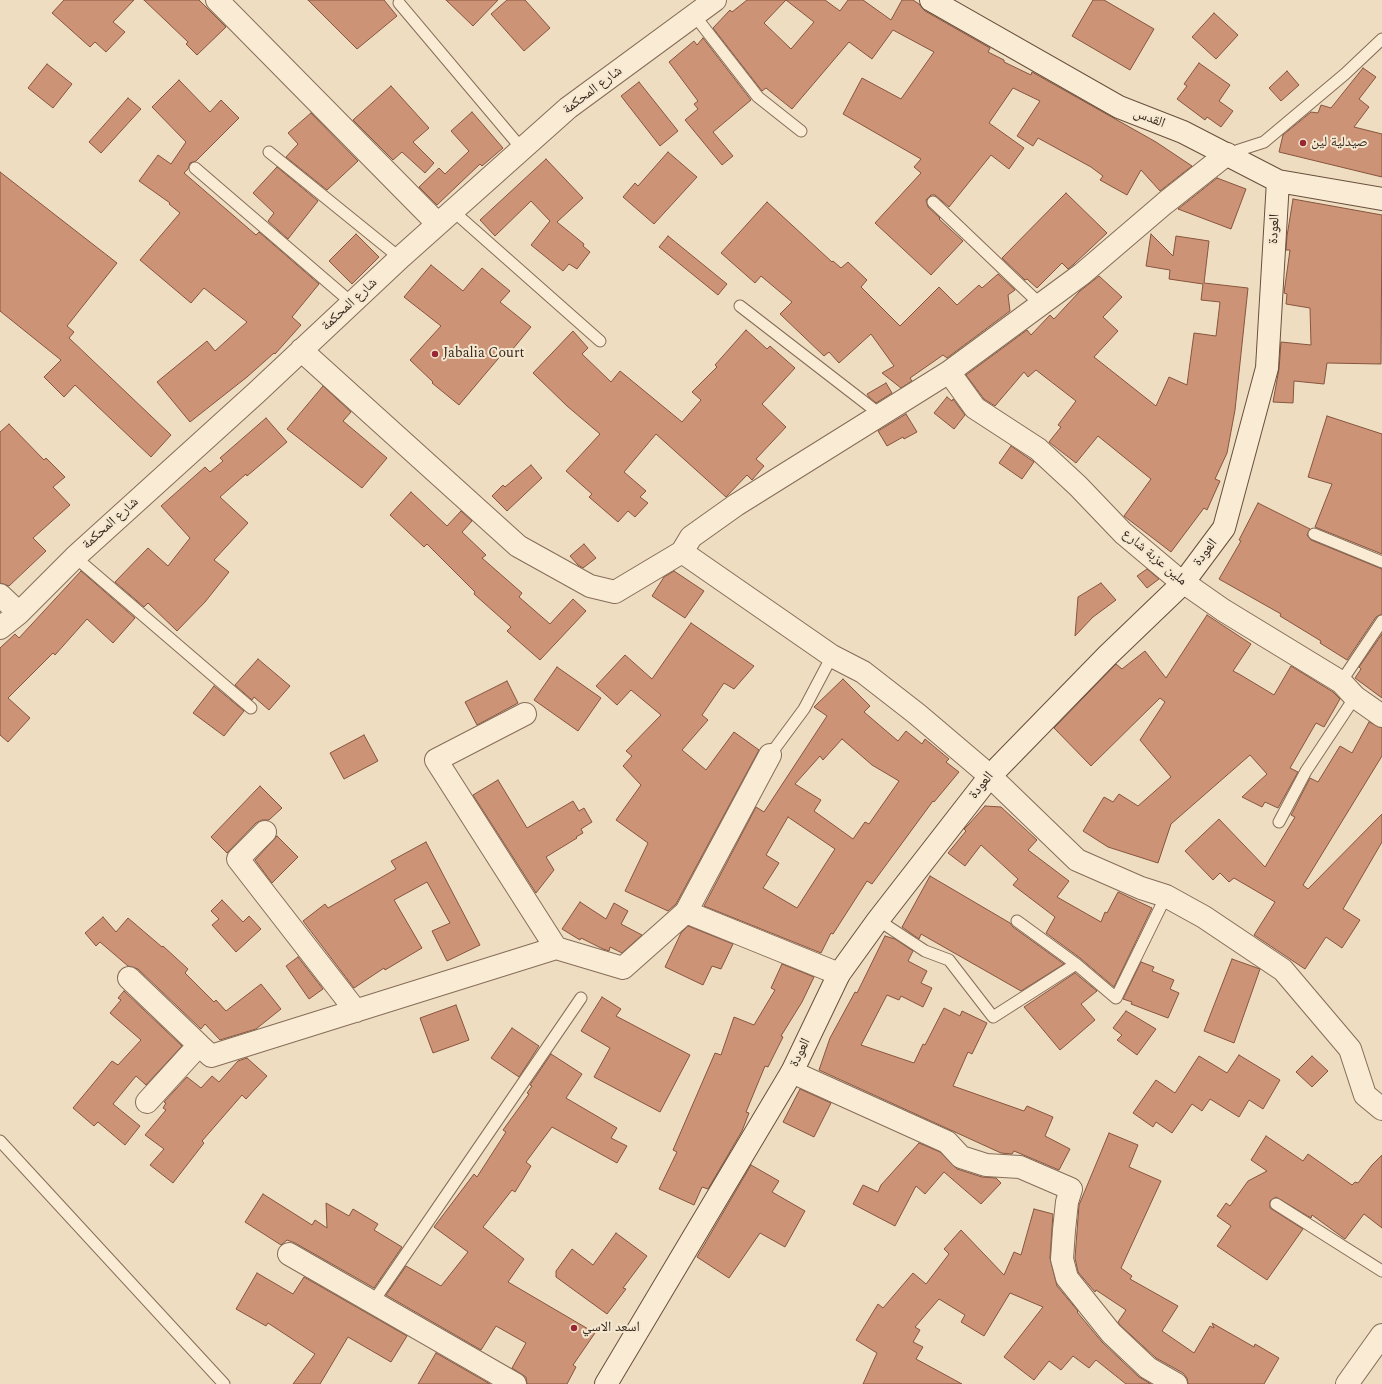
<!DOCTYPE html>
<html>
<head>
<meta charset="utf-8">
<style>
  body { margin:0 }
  canvas { display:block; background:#eeddc1 }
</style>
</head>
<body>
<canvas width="1382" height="1384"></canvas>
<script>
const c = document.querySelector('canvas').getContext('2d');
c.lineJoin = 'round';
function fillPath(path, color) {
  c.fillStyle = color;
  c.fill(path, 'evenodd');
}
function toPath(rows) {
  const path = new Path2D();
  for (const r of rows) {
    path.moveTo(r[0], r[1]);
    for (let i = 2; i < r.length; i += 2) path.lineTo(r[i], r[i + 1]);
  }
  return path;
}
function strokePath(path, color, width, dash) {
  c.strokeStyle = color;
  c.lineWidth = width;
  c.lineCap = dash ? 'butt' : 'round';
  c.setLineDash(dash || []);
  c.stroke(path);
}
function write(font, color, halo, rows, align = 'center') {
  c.font = font + ' Spectral,"Noto Naskh Arabic",serif';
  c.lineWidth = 4;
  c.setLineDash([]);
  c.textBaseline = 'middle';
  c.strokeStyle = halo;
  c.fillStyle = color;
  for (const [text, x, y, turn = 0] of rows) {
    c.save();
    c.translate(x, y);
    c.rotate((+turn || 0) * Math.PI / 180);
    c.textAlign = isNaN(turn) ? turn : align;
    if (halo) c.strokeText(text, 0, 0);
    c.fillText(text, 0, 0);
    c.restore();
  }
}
const building = toPath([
  [64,0,134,0,113,22,125,32,106,52,95,42,90,47,52,13,64,0],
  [144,0,199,0,226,27,197,55,186,44,188,42,144,0],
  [308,0,384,0,397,16,357,49,308,0],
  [446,0,498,0,473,26,446,0],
  [507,0,525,0,550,28,524,51,491,14,507,0],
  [747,0,825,0,840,11,848,0,863,0,891,20,902,0,913,0,919,4,925,11,990,48,988,52,1004,60,1004,62,1031,75,1032,72,1156,142,1192,166,1160,191,1141,170,1127,195,1100,180,1103,176,1091,167,1038,138,1033,146,1017,136,1040,101,1013,88,989,123,1024,148,1009,169,991,155,949,207,935,195,931,195,926,200,928,207,940,218,939,219,963,241,931,275,875,223,921,173,914,167,921,159,843,114,862,78,901,99,934,52,893,30,872,59,849,42,792,109,766,88,762,91,713,28,730,10,732,12,747,0],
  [786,0,814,22,791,49,764,23,786,0],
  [1093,0,1104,0,1154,29,1130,70,1072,36,1093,0],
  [1214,13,1238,35,1216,59,1192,37,1214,13],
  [703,38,751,100,713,132,733,156,722,165,685,120,698,109,694,104,698,101,669,62,694,41,697,45,703,38],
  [1199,63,1230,85,1219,101,1233,111,1221,127,1207,117,1205,120,1177,99,1187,86,1184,84,1199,63],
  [47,64,72,84,53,108,28,88,47,64],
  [1363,68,1376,77,1359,99,1369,107,1354,127,1382,134,1382,177,1279,152,1283,135,1311,112,1318,113,1321,105,1331,108,1363,68],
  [1287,71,1299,85,1281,101,1269,88,1287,71],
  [179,80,210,112,221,100,239,118,196,161,190,163,188,169,184,173,256,235,259,232,319,284,292,317,301,325,275,354,274,353,247,377,190,422,157,382,207,341,215,351,247,322,204,288,191,303,140,260,180,213,169,204,170,203,139,181,158,155,171,164,186,142,152,107,179,80],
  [639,82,678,131,660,146,621,96,639,82],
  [391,86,429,128,413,142,434,163,425,173,402,152,393,160,353,120,391,86],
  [128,98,141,109,101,153,89,142,128,98],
  [472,112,503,148,482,166,480,164,437,205,419,187,439,168,445,174,469,151,451,131,472,112],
  [311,113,358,161,327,190,286,157,298,144,288,133,311,113],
  [668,152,697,177,654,224,623,197,635,183,638,186,668,152],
  [546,159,583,198,557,222,584,244,583,246,590,252,577,269,569,264,563,271,531,245,550,221,531,201,495,236,480,220,546,159],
  [277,167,318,201,288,239,268,221,274,213,253,193,277,167],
  [0,172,117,263,67,326,74,332,69,338,171,435,151,457,75,385,64,397,44,377,61,360,0,311,0,172],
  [1217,178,1246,189,1231,229,1178,209,1217,178],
  [1066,193,1107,233,1074,264,1068,269,1062,263,1037,288,1027,279,1025,280,1002,258,1066,193],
  [1293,199,1382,215,1381,364,1327,363,1324,384,1294,381,1293,403,1273,402,1279,369,1281,342,1311,345,1310,308,1286,304,1287,294,1284,293,1290,250,1286,250,1287,236,1293,199],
  [767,202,832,262,833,261,841,268,848,262,867,280,861,287,900,326,939,287,957,305,979,285,982,288,998,274,1015,290,1008,295,1010,311,947,358,943,355,910,378,912,381,901,388,882,373,894,366,871,334,839,363,829,352,824,356,780,314,792,302,761,276,755,283,721,253,767,202],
  [356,234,379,257,352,284,329,261,356,234],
  [1151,234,1173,256,1176,236,1209,241,1204,283,1248,288,1235,410,1227,453,1215,479,1220,481,1207,510,1204,508,1171,552,1124,516,1151,479,1098,436,1076,463,1049,442,1061,427,1058,425,1076,401,1036,370,1028,377,1024,372,995,406,984,399,966,375,1027,330,1031,335,1050,315,1054,319,1080,291,1099,276,1122,297,1103,317,1118,331,1094,357,1156,406,1169,377,1187,385,1194,333,1216,336,1220,302,1201,300,1203,284,1169,279,1170,270,1146,266,1151,234],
  [668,236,727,284,718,295,659,247,668,236],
  [431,265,463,291,482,268,510,291,500,302,531,327,507,356,503,353,459,405,432,383,433,382,410,360,441,326,404,297,431,265],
  [746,330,767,349,770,346,795,368,762,404,786,427,756,459,764,466,752,480,747,475,726,497,656,434,624,472,646,491,640,497,648,503,635,517,628,511,618,522,589,497,592,494,566,471,600,434,567,406,533,373,573,331,588,348,582,354,611,382,620,371,682,422,701,400,692,392,717,367,715,365,746,330],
  [886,383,892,393,876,403,869,397,867,394,886,383],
  [323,386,351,412,343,421,387,458,362,488,287,429,323,386],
  [947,397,952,401,953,399,965,415,954,429,934,413,947,397],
  [906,414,917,432,904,439,903,437,887,446,878,431,906,414],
  [1327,416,1382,434,1382,554,1315,527,1332,484,1308,477,1327,416],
  [266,418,287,442,247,476,246,474,220,497,248,523,214,560,229,572,205,602,177,631,148,603,144,607,115,582,148,548,168,566,190,538,161,506,205,467,210,472,223,461,220,458,266,418],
  [9,424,44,460,46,458,65,477,53,487,70,505,33,538,46,551,9,586,0,583,0,432,9,424],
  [1011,446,1034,462,1022,479,999,463,1011,446],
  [531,465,542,478,507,511,492,496,503,485,505,487,531,465],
  [411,492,447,526,461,511,472,521,462,532,486,555,482,558,522,593,519,597,550,624,573,599,586,611,540,660,507,631,511,627,474,594,475,592,427,544,424,547,390,515,411,492],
  [1258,503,1310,529,1307,535,1311,540,1382,569,1382,614,1376,617,1347,660,1320,643,1321,641,1280,616,1281,614,1219,579,1241,541,1239,540,1258,503],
  [584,544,596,558,583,568,578,565,570,556,584,544],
  [1147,569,1159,579,1147,588,1137,576,1147,569],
  [81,571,135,618,113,643,87,619,55,655,53,653,8,698,30,718,8,742,0,735,0,648,15,634,19,638,81,571],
  [674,571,704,591,685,618,652,596,664,577,674,571],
  [1101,583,1116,600,1093,617,1075,636,1078,597,1101,583],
  [1207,615,1251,644,1233,671,1239,674,1274,695,1291,666,1333,692,1340,699,1324,727,1316,723,1290,768,1298,772,1278,808,1265,802,1262,807,1242,797,1267,774,1250,755,1171,824,1158,863,1108,847,1083,831,1104,797,1113,802,1119,794,1138,806,1171,777,1140,740,1165,702,1160,698,1091,766,1054,728,1116,664,1122,669,1145,651,1166,678,1207,615],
  [691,623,754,666,734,689,724,683,702,715,708,720,682,750,706,770,734,732,759,750,676,904,668,911,625,891,648,843,616,820,641,785,623,766,632,756,626,751,661,715,631,690,617,705,596,686,625,655,652,679,691,623],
  [1382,634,1382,698,1355,678,1361,669,1359,667,1382,634],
  [258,659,290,686,269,710,254,697,252,700,235,685,258,659],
  [557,667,601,698,578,731,534,700,557,667],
  [843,679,870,706,864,712,898,741,906,731,922,744,925,739,949,759,946,762,959,772,934,802,933,801,872,884,867,881,833,934,831,933,821,953,704,906,756,807,764,812,827,716,814,707,843,679],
  [842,739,872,765,899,781,869,824,865,822,853,839,814,811,821,800,795,784,820,756,823,760,842,739],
  [788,817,835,849,797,908,763,888,779,863,766,855,788,817],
  [507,681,518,703,477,725,465,702,507,681],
  [214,686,244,711,224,736,193,713,214,686],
  [1369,722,1382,728,1382,756,1303,885,1308,889,1382,814,1382,842,1343,909,1360,920,1342,948,1326,937,1305,969,1254,935,1275,902,1234,878,1229,882,1220,873,1213,880,1185,851,1219,819,1265,867,1295,817,1291,815,1310,778,1318,782,1340,746,1352,753,1369,722],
  [364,735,378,761,344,779,330,753,364,735],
  [498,780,527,828,573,801,579,811,584,808,592,822,581,829,583,833,576,837,577,838,546,857,554,870,536,893,473,795,498,780],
  [260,786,282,808,269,820,262,820,256,823,227,853,211,837,260,786],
  [985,806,1001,807,1037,840,1028,850,1069,881,1057,897,1101,922,1105,912,1107,913,1118,892,1152,908,1114,987,1080,958,1046,933,1055,917,1013,885,1018,879,981,845,965,866,948,853,966,831,964,829,969,824,985,806],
  [277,836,298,857,272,883,255,860,277,836],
  [426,842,480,945,447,961,432,931,450,923,427,882,394,900,422,948,385,970,384,968,354,988,303,921,325,904,328,908,396,869,391,861,426,842],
  [930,876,1010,923,1013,927,1064,964,1021,991,921,934,919,939,902,927,930,876],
  [222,900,243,922,249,916,261,929,236,952,212,925,219,919,211,911,222,900],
  [580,902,606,919,614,903,628,911,621,924,642,935,622,953,610,947,609,951,603,949,581,938,580,940,562,929,580,902],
  [103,917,116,932,128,918,162,947,163,946,188,969,185,973,214,1002,216,1000,226,1011,261,984,281,1009,256,1029,220,1040,205,1024,201,1029,138,969,128,966,100,942,96,946,85,933,103,917],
  [688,926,733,944,721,969,712,966,703,985,665,967,681,933,688,926],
  [885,936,895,939,913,951,908,961,927,971,921,983,932,988,923,1007,901,996,899,1000,887,995,861,1045,914,1063,923,1044,925,1045,944,1008,960,1016,962,1011,987,1023,972,1054,968,1052,953,1086,1024,1111,1027,1106,1053,1117,1045,1136,1070,1149,1059,1170,1014,1151,1012,1154,1001,1153,819,1070,830,1038,855,992,857,993,885,936],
  [298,957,323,989,309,999,286,966,298,957],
  [1232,959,1260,969,1234,1043,1204,1031,1232,959],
  [1141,962,1154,967,1152,971,1174,980,1170,989,1179,993,1168,1018,1131,1004,1132,1002,1123,999,1141,962],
  [782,964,814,977,802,1002,781,1036,783,1037,768,1067,765,1066,746,1112,749,1113,742,1131,708,1189,702,1187,694,1205,659,1189,677,1152,673,1150,715,1053,721,1055,734,1017,754,1025,775,990,771,988,782,964],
  [1075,973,1097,991,1081,1004,1095,1020,1060,1050,1024,1007,1075,973],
  [124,991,182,1046,146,1085,136,1076,113,1104,140,1126,125,1145,98,1122,94,1126,73,1108,112,1061,118,1065,141,1040,110,1013,121,1000,118,998,124,991],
  [602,997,621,1009,616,1016,690,1055,660,1112,594,1077,610,1048,581,1031,602,997],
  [456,1005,469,1040,433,1053,420,1018,456,1005],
  [1126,1011,1156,1029,1137,1055,1117,1040,1122,1035,1113,1028,1126,1011],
  [512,1028,539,1046,519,1077,491,1058,512,1028],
  [551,1054,582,1074,566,1098,617,1128,611,1138,627,1146,617,1163,552,1127,526,1162,531,1166,515,1192,512,1190,483,1227,524,1259,508,1282,595,1333,573,1365,576,1367,567,1384,527,1384,526,1377,512,1368,526,1343,496,1326,481,1350,386,1295,406,1266,441,1286,468,1252,434,1227,474,1174,477,1177,506,1132,503,1130,529,1094,527,1093,532,1086,530,1085,551,1054],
  [1239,1055,1280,1080,1263,1109,1249,1100,1239,1117,1210,1099,1202,1111,1192,1104,1172,1133,1156,1122,1153,1127,1133,1113,1156,1080,1175,1093,1199,1056,1227,1073,1239,1055],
  [1312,1056,1328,1071,1312,1087,1296,1072,1312,1056],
  [247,1058,267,1076,246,1099,242,1095,202,1141,204,1143,173,1183,150,1165,164,1149,145,1135,166,1110,163,1108,166,1103,164,1102,187,1077,201,1088,212,1076,219,1082,238,1061,247,1058],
  [800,1089,831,1103,814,1137,783,1122,800,1089],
  [1109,1133,1138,1145,1129,1167,1161,1181,1121,1268,1132,1276,1130,1279,1178,1306,1162,1331,1194,1353,1210,1326,1214,1328,1212,1323,1254,1347,1255,1344,1279,1358,1264,1384,1188,1384,1187,1378,1183,1373,1156,1358,1120,1325,1118,1322,1126,1310,1096,1290,1095,1292,1078,1272,1075,1258,1079,1205,1109,1133],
  [1266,1136,1303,1161,1308,1154,1352,1185,1355,1182,1358,1183,1372,1165,1382,1155,1382,1228,1364,1214,1345,1239,1312,1215,1311,1218,1276,1197,1270,1201,1270,1208,1303,1229,1267,1280,1217,1246,1231,1226,1217,1216,1226,1203,1230,1206,1248,1181,1267,1171,1251,1160,1266,1136],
  [919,1143,940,1152,957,1169,982,1177,996,1178,1001,1183,981,1204,944,1172,925,1194,916,1186,895,1226,853,1204,863,1185,878,1192,881,1185,919,1143],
  [751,1165,779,1181,772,1192,805,1211,785,1247,760,1233,729,1278,697,1257,751,1165],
  [263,1194,312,1225,315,1220,327,1228,326,1203,349,1216,353,1209,378,1224,374,1230,402,1247,374,1288,295,1243,287,1240,281,1245,245,1222,263,1194],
  [1034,1209,1053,1214,1050,1258,1057,1286,1078,1311,1077,1312,1102,1342,1139,1377,1151,1384,1126,1384,1096,1360,1089,1368,1073,1356,1061,1370,1049,1361,1034,1380,1004,1357,1043,1307,1010,1293,984,1336,961,1322,965,1315,939,1299,915,1327,920,1330,913,1342,923,1347,916,1359,962,1384,863,1384,877,1353,856,1340,878,1304,883,1308,913,1273,926,1284,949,1254,944,1249,961,1230,1004,1275,1014,1252,1021,1255,1034,1209],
  [616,1233,647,1256,623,1288,626,1289,607,1314,556,1277,556,1271,572,1249,593,1265,616,1233],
  [257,1273,293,1294,304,1277,407,1336,391,1362,348,1337,320,1384,293,1384,315,1354,268,1323,266,1326,236,1309,257,1273],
  [436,1353,490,1384,418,1384,436,1353]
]);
fillPath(building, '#cc9377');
strokePath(building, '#87553e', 1);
const lane = toPath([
  [399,3,522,149],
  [695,16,758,97,801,131],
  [269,152,400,258],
  [1227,154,1264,142,1345,74,1382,39],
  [195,168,352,303],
  [933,202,1041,305],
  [453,211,600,341],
  [740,306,881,415],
  [1314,534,1382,562],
  [75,557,251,708],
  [1341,682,1382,621],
  [770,755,804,709,832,656],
  [1279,822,1306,771,1355,697],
  [878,920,925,951,949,960,993,1017,1076,964,1116,998,1166,896],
  [1017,921,1076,964],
  [0,1141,224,1384],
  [1276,1204,1382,1271],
  [373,1302,581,998]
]);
const street = toPath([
  [217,0,438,224],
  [1227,154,1165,203,1082,274,949,372,736,505,691,537,682,552,832,656,863,672,917,714,990,776,1077,860,1141,888,1166,896,1204,917,1283,970,1350,1049,1365,1095,1382,1109],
  [301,350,518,546,590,586,615,592,682,552],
  [949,372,975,408,1038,449,1078,486,1123,533,1173,575,1223,610,1341,682,1355,697,1382,716],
  [0,595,19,613],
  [0,628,19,613,75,557,256,393,401,257,522,149,568,108,715,0],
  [525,714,436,760,556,948],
  [265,832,238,859,356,1011],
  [686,912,839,974],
  [129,978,199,1045],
  [792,1072,947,1142,961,1157,986,1165,1020,1167,1071,1189,1067,1202,1064,1230,1062,1259,1067,1278,1111,1333,1148,1368,1176,1384],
  [147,1102,199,1045,211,1056,556,948,623,968,686,912,770,755],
  [289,1254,515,1384],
  [1347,1384,1382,1335]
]);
const secondary = toPath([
  [931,0,1119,107,1183,132,1278,181,1382,199],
  [606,1384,792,1072,839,974,878,920,990,776,1108,655,1183,583,1224,528,1267,368,1278,181]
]);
strokePath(lane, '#876d59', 13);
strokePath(street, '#876d59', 24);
strokePath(secondary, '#694f3c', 24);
strokePath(lane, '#f9ebd4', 11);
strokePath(street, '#f9ebd4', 22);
strokePath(secondary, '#f9ebd4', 22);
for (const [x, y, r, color] of [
  [1303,143,4,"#972833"],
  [435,354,4,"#972833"],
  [574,1328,4,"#972833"]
]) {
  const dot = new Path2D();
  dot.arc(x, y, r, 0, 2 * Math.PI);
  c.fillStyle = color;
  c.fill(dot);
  strokePath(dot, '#f5e8d1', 1.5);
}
write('14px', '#37271d', '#f5e8d1', [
  ["شارع المحكمة",593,91,-37],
  ["القدس",1149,119,21],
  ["العودة",1275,229,-87],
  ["شارع المحكمة",350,305,-43],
  ["شارع المحكمة",111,524,-42],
  ["العودة",1206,553,-53],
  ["ملين عزبة شارع",1154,558,40],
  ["العودة",982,786,-51],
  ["العودة",801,1053,-64]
]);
write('14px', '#37271d', '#f5e8d1', [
  ["صيدلية لين",1311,143],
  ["Jabalia Court",443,354],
  ["اسعد الاسي",582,1328]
], 'left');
</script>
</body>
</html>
